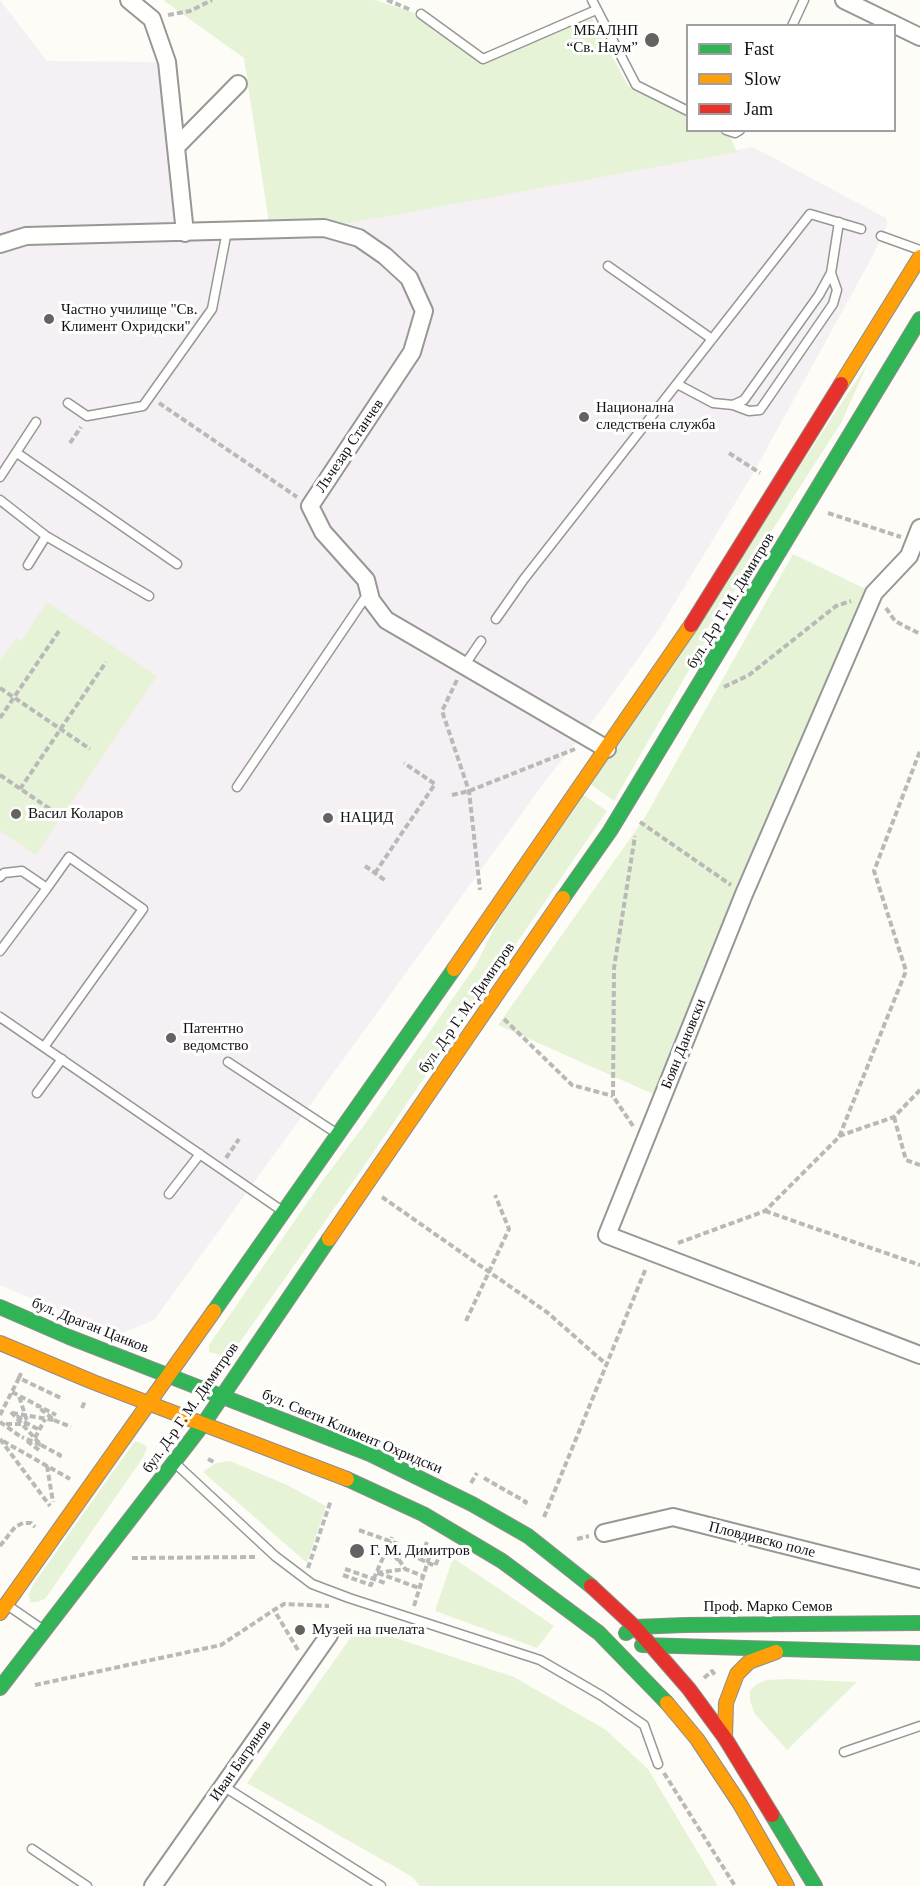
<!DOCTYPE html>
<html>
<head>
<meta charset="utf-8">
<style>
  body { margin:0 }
  #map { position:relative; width:920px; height:1886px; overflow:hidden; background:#fdfcf7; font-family:Georgia,serif }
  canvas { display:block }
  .legend { position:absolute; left:686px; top:24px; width:210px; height:108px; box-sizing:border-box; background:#fff; border:2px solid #a0a0a0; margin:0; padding:8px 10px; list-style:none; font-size:18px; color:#111 }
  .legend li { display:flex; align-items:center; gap:12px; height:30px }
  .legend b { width:30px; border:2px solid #a0a0a0 }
</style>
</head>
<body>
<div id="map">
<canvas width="920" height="1886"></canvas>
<ul class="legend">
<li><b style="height:8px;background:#30b455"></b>Fast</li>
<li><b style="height:8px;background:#ff9f0a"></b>Slow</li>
<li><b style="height:8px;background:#e5322d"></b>Jam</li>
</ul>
</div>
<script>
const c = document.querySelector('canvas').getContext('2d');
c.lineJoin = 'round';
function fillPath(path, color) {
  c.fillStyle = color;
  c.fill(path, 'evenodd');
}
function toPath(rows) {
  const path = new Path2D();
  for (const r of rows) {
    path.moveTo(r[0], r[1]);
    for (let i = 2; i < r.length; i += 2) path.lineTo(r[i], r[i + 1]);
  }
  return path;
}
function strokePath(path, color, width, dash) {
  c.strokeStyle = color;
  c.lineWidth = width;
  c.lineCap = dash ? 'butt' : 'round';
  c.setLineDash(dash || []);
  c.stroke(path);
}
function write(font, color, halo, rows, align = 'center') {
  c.font = font + ' Georgia,serif';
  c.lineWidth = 6;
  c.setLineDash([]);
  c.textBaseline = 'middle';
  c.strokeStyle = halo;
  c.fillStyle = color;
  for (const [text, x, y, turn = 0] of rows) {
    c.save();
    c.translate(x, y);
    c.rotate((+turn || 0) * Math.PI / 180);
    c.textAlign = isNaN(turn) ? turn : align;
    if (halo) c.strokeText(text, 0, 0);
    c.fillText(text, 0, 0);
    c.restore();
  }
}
fillPath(toPath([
  [0,0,47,61,167,62,185,233,324,228,753,147,886,218,887,225,871,259,755,470,659,629,596,717,546,780,154,1320,117,1335,0,1285]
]), '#f5f0f3');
fillPath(toPath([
  [163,0,375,0,415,13,482,64,592,18,628,86,687,114,688,130,722,131,729,134,737,152,324,228,270,230,244,58],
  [868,363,841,423,744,574,614,801,590,784],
  [793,554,874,593,662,1098,498,1025,644,819],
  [47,602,157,676,36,855,0,831,0,661,16,638,21,641],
  [582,794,607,811,357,1176,233,1352,226,1356,209,1352,209,1345,320,1184,368,1120,476,965,497,922],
  [135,1441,147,1446,144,1456,45,1599,37,1602,30,1602,29,1595,32,1586],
  [230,1461,287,1485,326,1506,307,1563,203,1472,216,1463],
  [453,1558,554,1626,537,1648,435,1611],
  [359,1626,514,1677,606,1730,648,1769,718,1886,420,1886,411,1876,247,1783],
  [789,1679,857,1682,787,1750,755,1714,750,1701,750,1690,757,1684,766,1680]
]), '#e7f3d7');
const lane = toPath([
  [592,0,636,85,688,111],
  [421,14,483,59,596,10],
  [792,26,804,0],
  [726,130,735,133,740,130],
  [881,236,920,250],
  [608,266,712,339],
  [677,384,713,403,733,405,744,400,819,295,831,273,839,222],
  [68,403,87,416,143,406,212,309,227,231],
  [733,405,749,411,760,410,833,304,837,290,831,273],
  [17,453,177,564],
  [0,477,36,422],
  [0,500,46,536,149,596],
  [28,565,46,536],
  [496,619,524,579,810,214,861,229],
  [464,666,481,641],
  [237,787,369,592],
  [0,877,4,873,22,871,47,888,0,951],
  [0,1017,281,1210],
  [44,1047,143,909,69,857,47,888],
  [228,1062,336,1133],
  [37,1093,62,1059],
  [169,1194,200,1154],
  [177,1465,275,1556,312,1584,349,1598,540,1660,602,1696,644,1725,658,1764],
  [10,1607,42,1629],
  [844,1752,920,1726],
  [223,1786,381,1886],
  [32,1849,87,1886]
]);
const street = toPath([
  [129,0,152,19,167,62,185,233],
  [844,0,920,37],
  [176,147,238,84],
  [0,244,26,236,324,228,359,238,385,256,409,278,424,311,412,352,310,506,323,532,366,580,371,600,386,620,607,749],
  [920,528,909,556,874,593,744,894,607,1235,920,1355],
  [604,1533,673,1517,920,1579],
  [153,1886,329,1635]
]);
const fast = toPath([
  [563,898,610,831,920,319],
  [0,1307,69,1337,370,1454,472,1504,528,1536,591,1586],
  [214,1311,454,969],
  [347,1479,423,1514,502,1561,599,1633,667,1703],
  [626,1633,635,1627,685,1625,920,1623],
  [642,1645,920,1653],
  [0,1688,204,1423,329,1239],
  [772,1815,815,1886]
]);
const slow = toPath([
  [841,384,920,257],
  [454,969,691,625],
  [329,1239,563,898],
  [0,1343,93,1382,347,1479],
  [0,1613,214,1311],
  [667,1703,697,1739,740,1804,787,1886],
  [725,1738,726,1703,737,1674,749,1662,776,1652]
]);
const jam = toPath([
  [691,625,841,384],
  [591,1586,635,1627,689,1689,725,1738,772,1815]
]);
strokePath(lane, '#979795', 11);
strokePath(street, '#979795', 20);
strokePath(fast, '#8e8d8b', 16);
strokePath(slow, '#8e8d8b', 16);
strokePath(jam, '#8e8d8b', 16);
strokePath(toPath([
  [387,0,411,10],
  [168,15,190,11,212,0],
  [159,403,297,497],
  [70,443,81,427],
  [729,453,760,473],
  [828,513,901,537],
  [886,608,895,621,920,634],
  [457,680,442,711,469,791,480,890],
  [724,687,749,675,836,606,851,601],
  [0,688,90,749],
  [0,718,59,631],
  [0,775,50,809],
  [20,789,106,662],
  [452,795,469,791,575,749],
  [640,822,731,885],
  [365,866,386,881],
  [375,873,435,784,404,763],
  [504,1019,572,1085,613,1096],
  [894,1117,906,1160,920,1165],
  [633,1126,613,1096,614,968,635,836],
  [839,1136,894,1117,920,1090],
  [226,1158,239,1139],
  [382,1197,548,1313,607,1365],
  [765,1211,920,1265],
  [678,1243,765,1211,839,1137,906,971,874,871,920,751],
  [466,1321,509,1229,495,1195],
  [21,1373,19,1378,63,1399],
  [12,1392,56,1415],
  [82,1408,85,1401],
  [11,1412,41,1445,22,1437],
  [12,1413,54,1420,37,1406],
  [0,1415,19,1378],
  [17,1416,28,1424,19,1396],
  [54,1420,71,1427],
  [0,1422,21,1437],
  [6,1424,28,1424,40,1430],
  [35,1438,45,1419],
  [0,1439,50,1506],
  [3,1441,70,1479],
  [27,1441,39,1450],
  [41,1445,60,1455,58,1459],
  [208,1459,214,1462],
  [47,1466,53,1502],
  [484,1478,526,1502,523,1507],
  [471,1483,477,1473],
  [544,1517,646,1268],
  [359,1530,401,1545],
  [577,1539,589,1536],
  [427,1542,420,1559,435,1566,442,1550],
  [0,1546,15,1527,23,1523,31,1523,35,1527],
  [387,1548,420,1559],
  [388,1549,399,1561],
  [394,1552,405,1569],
  [132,1558,256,1557],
  [308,1568,331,1500],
  [345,1569,385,1583],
  [377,1573,405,1569,423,1576],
  [378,1573,419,1588],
  [343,1575,371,1585,392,1537],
  [414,1606,432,1548],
  [298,1650,274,1610,284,1604,329,1606],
  [704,1678,712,1671,715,1675],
  [35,1685,221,1645,274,1610],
  [664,1773,735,1886]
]), '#b9b9b8', 4, [6, 3]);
strokePath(lane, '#fffffe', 8);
strokePath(street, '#fffffe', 16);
strokePath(fast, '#30b455', 14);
strokePath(slow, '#ff9f0a', 14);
strokePath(jam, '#e5322d', 14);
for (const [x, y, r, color] of [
  [652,40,8,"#646362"],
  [49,319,6,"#646362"],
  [584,417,6,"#646362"],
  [16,814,6,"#646362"],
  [328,818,6,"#646362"],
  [171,1038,6,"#646362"],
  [357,1551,8,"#646362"],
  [300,1630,6,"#646362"]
]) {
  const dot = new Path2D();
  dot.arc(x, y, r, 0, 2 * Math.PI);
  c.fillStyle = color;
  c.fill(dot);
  strokePath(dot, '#fff', 2);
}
write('15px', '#111', '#fff', [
  ["MБАЛНП",638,31,"right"],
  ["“Св. Наум”",638,48,"right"],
  ["Частно училище \"Св.",61,310],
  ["Климент Охридски\"",61,327],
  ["Национална",596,408],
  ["следствена служба",596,425],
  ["Васил Коларов",28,814],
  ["НАЦИД",340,818],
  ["Патентно",183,1029],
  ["ведомство",183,1046],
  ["Г. М. Димитров",370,1551],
  ["Музей на пчелата",312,1630]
], 'left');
write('15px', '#111', '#fff', [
  ["Лъчезар Станчев",350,446,-56],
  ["бул. Д-р Г. М. Димитров",731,601,-59],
  ["бул. Д-р Г. М. Димитров",467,1008,-55],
  ["Боян Дановски",684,1044,-68],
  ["бул. Драган Цанков",90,1326,22],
  ["бул. Д-р Г. М. Димитров",191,1408,-55],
  ["бул. Свети Климент Охридски",352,1432,23],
  ["Пловдивско поле",762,1540,14],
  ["Проф. Марко Семов",768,1607],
  ["Иван Багрянов",241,1761,-55]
]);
</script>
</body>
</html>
